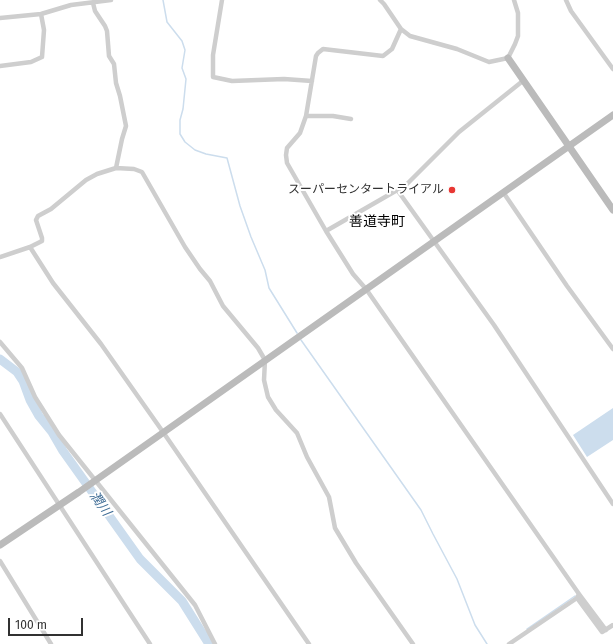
<!DOCTYPE html>
<html>
<head>
<meta charset="utf-8">
<style>
  body { margin:0 }
  #map { position:relative; width:613px; height:644px; overflow:hidden; background:#fff; font-family:"Fira Sans",sans-serif }
  canvas { display:block }
  .scale { position:absolute; left:8px; top:618px; width:75px; height:18px; box-sizing:border-box; border:2px solid #313131; border-top:0; padding-left:5px; font-size:12px; line-height:14px; white-space:nowrap; color:#313131; -webkit-text-stroke:3px #fff; paint-order:stroke }
</style>
</head>
<body>
<div id="map">
<canvas width="613" height="644"></canvas>
<div class="scale">100 m</div>
</div>
<script>
const c = document.querySelector('canvas').getContext('2d');
c.lineJoin = 'round';
function fillPath(path, color) {
  c.fillStyle = color;
  c.fill(path, 'evenodd');
}
function toPath(rows) {
  const path = new Path2D();
  for (const r of rows) {
    path.moveTo(r[0], r[1]);
    for (let i = 2; i < r.length; i += 2) path.lineTo(r[i], r[i + 1]);
  }
  return path;
}
function strokePath(path, color, width, dash) {
  c.strokeStyle = color;
  c.lineWidth = width;
  c.lineCap = dash ? 'butt' : 'round';
  c.setLineDash(dash || []);
  c.stroke(path);
}
function write(font, color, halo, rows, align = 'center') {
  c.font = font + ' "Fira Sans","Noto Sans JP",sans-serif';
  c.lineWidth = 4;
  c.setLineDash([]);
  c.textBaseline = 'middle';
  c.strokeStyle = halo;
  c.fillStyle = color;
  for (const [text, x, y, turn = 0] of rows) {
    c.save();
    c.translate(x, y);
    c.rotate((+turn || 0) * Math.PI / 180);
    c.textAlign = isNaN(turn) ? turn : align;
    if (halo) c.strokeText(text, 0, 0);
    c.fillText(text, 0, 0);
    c.restore();
  }
}
fillPath(toPath([
  [613,408,613,440,587,457,573,435]
]), '#ccdded');
strokePath(toPath([
  [163,0,167,22,182,41,185,50,182,68,186,79,183,109,180,120,180,134,185,142,195,150,206,154,227,158,240,206,251,237,265,270,269,288,297,333],
  [301,340,421,510,433,534,457,579,475,625,487,644],
  [527,629,575,596]
]), '#ccdded', 1.5);
strokePath(toPath([
  [0,359,17,372,23,381,30,400,39,416,52,432,63,451,140,559,182,601,209,644]
]), '#ccdded', 9);
strokePath(toPath([
  [222,0,213,55,213,77,232,81,284,79,312,81],
  [380,0,384,4,401,29,410,36,457,49,489,62,508,58,515,44,518,36,518,13,514,0],
  [566,0,571,11,613,69],
  [93,3,95,11,105,26,107,31,109,56,114,64,116,83,120,96,126,126,122,139,116,168],
  [0,18,41,14,71,5,111,0],
  [401,29,392,49,383,56,323,49,318,53,316,56,306,116,300,133,287,148,286,155,287,163,326,231,353,274,366,289,579,594,577,598,509,644],
  [0,66,31,62,42,57,44,30,41,14],
  [306,116,333,116,351,119],
  [398,191,494,325,613,504],
  [503,192,567,286,613,349],
  [326,231,406,185,459,132,524,80],
  [30,247,42,241,42,238,36,220,38,216,51,209,86,180,97,174,116,168,134,169,142,172,185,247,200,269,210,281,223,306,258,348,265,360,264,380,268,397,276,410,297,433,307,457,329,497,335,528,356,563,413,644],
  [0,257,30,247,53,283,101,344,163,432,309,644],
  [0,342,22,368,35,397,59,435,195,605,215,644],
  [0,414,150,644],
  [0,561,51,644],
  [579,594,606,630],
  [577,598,602,632,613,625]
]), '#cecece', 4.5);
strokePath(toPath([
  [508,58,613,210],
  [0,545,79,492,613,115]
]), '#bbb', 7);
for (const [x, y, r, color] of [
  [452,190,4,"#e83733"]
]) {
  const dot = new Path2D();
  dot.arc(x, y, r, 0, 2 * Math.PI);
  c.fillStyle = color;
  c.fill(dot);
  strokePath(dot, '#fff', 1.5);
}
write('12px', '#313131', '#fff', [
  ["スーパーセンタートライアル",444,190]
], 'right');
write('italic 13px', '#3d6b95', '#fff', [
  ["潤川",100,504,54]
]);
write('14px', '#000', '#fff', [
  ["善道寺町",377,222]
]);
</script>
</body>
</html>
